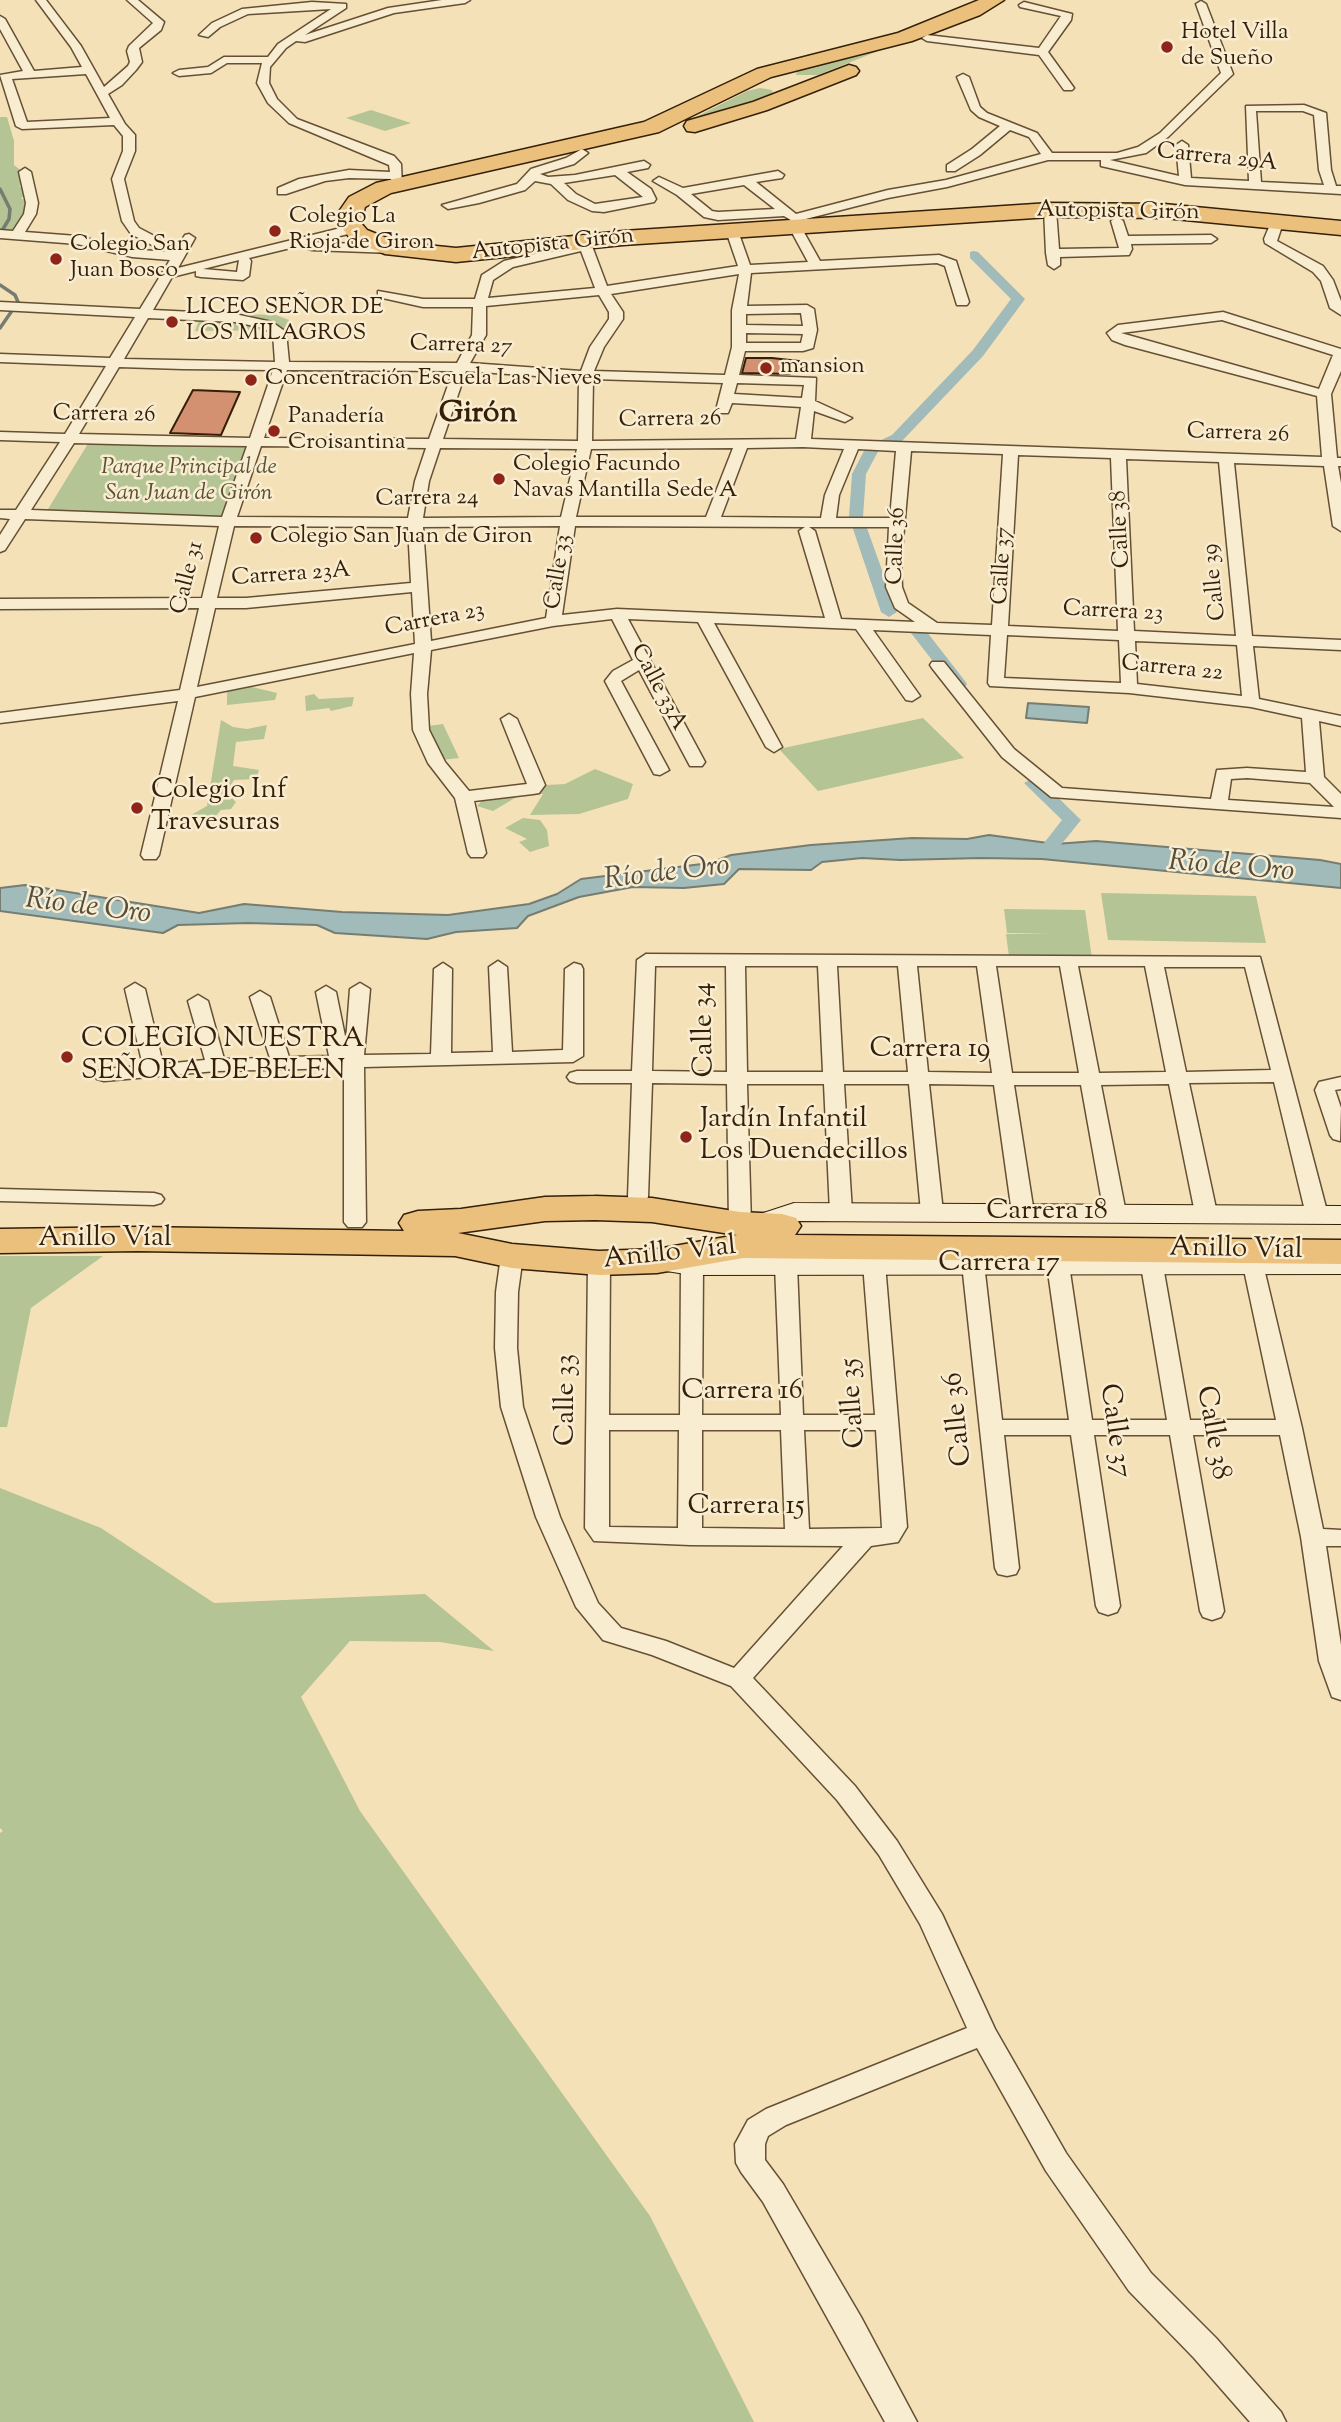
<!DOCTYPE html>
<html>
<head>
<meta charset="utf-8">
<style>
  body { margin:0 }
  canvas { display:block; background:#f5e1b8 }
</style>
</head>
<body>
<canvas width="1341" height="2422"></canvas>
<script>
const c = document.querySelector('canvas').getContext('2d');
c.lineJoin = 'round';
function fillPath(path, color) {
  c.fillStyle = color;
  c.fill(path, 'evenodd');
}
function toPath(rows) {
  const path = new Path2D();
  for (const r of rows) {
    path.moveTo(r[0], r[1]);
    for (let i = 2; i < r.length; i += 2) path.lineTo(r[i], r[i + 1]);
  }
  return path;
}
function strokePath(path, color, width, dash) {
  c.strokeStyle = color;
  c.lineWidth = width;
  c.lineCap = dash ? 'butt' : 'round';
  c.setLineDash(dash || []);
  c.stroke(path);
}
function write(font, color, halo, rows, align = 'center') {
  c.font = font + ' "Sorts Mill Goudy",serif';
  c.lineWidth = 5;
  c.setLineDash([]);
  c.textBaseline = 'middle';
  c.strokeStyle = halo;
  c.fillStyle = color;
  for (const [text, x, y, turn = 0] of rows) {
    c.save();
    c.translate(x, y);
    c.rotate((+turn || 0) * Math.PI / 180);
    c.textAlign = isNaN(turn) ? turn : align;
    if (halo) c.strokeText(text, 0, 0);
    c.fillText(text, 0, 0);
    c.restore();
  }
}
fillPath(toPath([
  [901,42,818,75,796,75,797,71,809,66],
  [760,88,772,90,773,94,702,122,682,124,747,91],
  [371,110,411,123,385,131,346,118],
  [0,117,7,117,14,141,14,165,23,172,24,183,19,186,27,190,28,194,21,198,30,205,25,205,29,211,15,233,0,231],
  [202,313,276,315,289,320,286,330,195,331],
  [89,442,249,447,224,521,45,514],
  [248,686,277,693,275,700,227,705,227,690],
  [314,694,319,699,354,697,352,706,331,711,329,708,306,711,305,696],
  [923,718,964,758,818,791,779,749],
  [221,720,233,727,247,729,267,725,264,739,236,742,233,766,259,770,256,779,234,780,226,792,236,802,231,809,221,810,214,818,191,815,207,806],
  [443,724,459,758,442,760,428,726],
  [595,769,633,784,628,799,579,814,530,815,543,794,520,795,493,811,477,806,494,788,565,784],
  [523,818,540,820,547,830,549,846,530,852,519,842,527,839,505,828],
  [1101,893,1256,896,1266,943,1108,940],
  [1004,909,1085,910,1092,958,1009,957,1006,934,1051,934,1007,933],
  [0,1256,103,1256,31,1308,7,1427,0,1427],
  [0,1488,101,1528,214,1603,425,1594,494,1651,440,1642,350,1641,301,1697,360,1811,650,2216,754,2422,0,2422,0,1833,3,1831,0,1828]
]), '#b5c494');
const water = toPath([
  [1028,703,1089,707,1087,723,1026,718,1028,703],
  [989,835,1055,844,1096,841,1320,860,1341,864,1341,888,1042,859,981,858,900,860,862,858,822,862,811,870,739,869,724,884,684,888,633,887,579,897,528,916,517,928,456,932,427,939,335,933,317,925,248,923,178,925,163,933,0,911,0,888,25,885,199,913,244,904,342,912,448,915,529,904,557,894,581,879,710,863,731,855,811,845,912,838,967,839,989,835]
]);
fillPath(water, '#a0bbb9');
strokePath(water, '#757d72', 2);
strokePath(toPath([
  [0,189,10,209,9,219,0,234],
  [0,285,15,295,18,302,0,328]
]), '#757d72', 3.5);
fillPath(toPath([
  [974,251,978,252,1025,299,983,356,902,441,881,446,866,474,863,517,897,612,889,617,881,612,849,517,852,474,866,447,892,435,973,350,1011,299,970,258,970,252,974,251],
  [917,625,923,627,965,681,967,684,965,687,953,687,911,633,909,630,917,625],
  [1033,778,1039,779,1081,820,1052,856,1046,857,1037,852,1062,820,1024,783,1033,778]
]), '#a0bbb9');
const building = toPath([
  [746,358,772,358,799,361,790,374,742,373,746,358],
  [193,390,240,392,221,435,170,433,193,390]
]);
fillPath(building, '#d39171');
strokePath(building, '#351f08', 2);
const street = toPath([
  [36,0,46,0,81,46,104,87,128,66,130,62,127,51,129,46,153,23,127,0,138,0,164,22,161,30,139,48,142,62,136,70,122,85,108,94,125,124,135,135,135,151,124,179,134,221,139,228,177,248,185,235,189,234,195,238,178,268,353,225,359,229,357,232,314,242,397,246,397,252,393,253,312,250,308,249,307,244,249,258,251,261,249,276,243,280,201,277,196,276,196,271,172,277,153,310,235,314,272,322,286,332,289,362,457,363,472,335,473,307,423,307,378,297,378,291,423,299,475,299,482,275,504,261,586,242,592,246,607,286,738,266,726,231,732,227,738,231,750,265,808,262,789,227,795,223,801,227,820,261,939,255,956,261,969,302,967,305,957,305,945,266,937,263,751,273,747,306,807,305,814,309,817,330,813,348,803,351,745,351,739,375,816,378,815,401,852,418,845,422,814,411,811,439,1322,457,1317,396,1125,345,1112,340,1107,333,1118,325,1223,312,1341,349,1341,371,1331,394,1337,458,1341,458,1341,466,1338,466,1341,483,1341,531,1333,526,1324,466,1234,463,1252,636,1341,640,1341,650,1253,646,1259,699,1341,716,1341,726,1319,721,1324,777,1341,794,1341,818,1051,797,1002,757,932,668,930,665,932,662,944,662,1014,749,1062,788,1211,799,1217,770,1247,768,1306,772,1302,718,1251,707,1129,693,990,686,988,683,991,635,873,630,920,696,912,701,906,700,856,629,714,623,782,747,774,752,766,747,698,622,628,619,705,762,702,766,690,766,639,670,621,681,669,770,660,775,654,774,605,681,613,671,633,660,612,619,553,626,431,650,427,694,429,730,445,762,469,791,527,784,501,719,509,714,517,719,545,785,539,793,533,794,474,801,486,853,483,857,471,857,468,853,455,798,428,763,413,730,411,694,414,653,195,697,159,855,156,859,144,859,141,855,178,701,0,723,0,713,180,690,199,608,0,609,0,599,202,598,219,526,25,519,5,550,0,552,0,535,10,519,0,518,0,510,16,510,60,442,0,440,0,432,65,434,106,366,0,362,0,354,110,358,135,317,0,310,0,302,140,309,170,260,132,257,77,244,0,238,0,230,13,231,24,214,26,203,19,172,25,168,31,172,38,203,36,214,25,232,77,236,132,249,165,252,131,234,122,221,112,179,123,151,123,136,114,125,22,129,16,126,0,75,23,71,0,29,0,16,5,19,34,71,82,67,71,47,36,0],
  [86,74,110,118,27,122,12,79,86,74],
  [581,251,595,288,488,298,493,280,513,267,581,251],
  [239,260,237,272,203,269,239,260],
  [739,274,732,310,732,347,725,375,594,371,604,347,623,319,623,312,611,294,739,274],
  [599,295,609,312,609,319,590,347,581,371,470,363,486,335,486,306,599,295],
  [801,313,803,326,746,325,746,314,801,313],
  [148,318,235,322,263,328,273,334,275,362,124,359,148,318],
  [1222,320,1333,355,1319,389,1121,333,1222,320],
  [746,333,803,334,801,343,746,343,746,333],
  [119,367,183,369,273,370,250,438,79,434,119,367],
  [287,370,453,371,429,439,264,438,287,370],
  [466,371,579,379,578,441,443,439,466,371],
  [593,379,723,383,716,410,718,413,728,413,732,403,801,407,796,439,592,441,593,379],
  [737,383,804,385,802,398,734,394,737,383],
  [74,443,154,445,247,446,222,517,31,510,74,443],
  [261,446,426,448,415,481,408,518,237,517,261,446],
  [803,447,844,449,825,495,821,518,721,517,747,448,803,447],
  [440,448,577,449,561,517,423,518,429,481,440,448],
  [733,448,706,517,576,517,591,449,733,448],
  [858,449,896,451,890,518,836,518,839,495,858,449],
  [911,451,1003,454,992,625,937,623,908,603,902,587,901,562,911,451],
  [1018,455,1111,458,1118,631,1008,626,1018,455],
  [1126,459,1219,462,1236,636,1134,631,1126,459],
  [234,526,408,527,411,583,246,598,217,598,234,526],
  [560,526,546,618,431,641,423,527,560,526],
  [575,526,805,527,799,531,825,618,617,609,562,615,575,526],
  [809,527,889,527,886,587,895,608,915,622,841,619,815,531,809,527],
  [412,592,415,644,197,687,215,608,246,608,412,592],
  [1007,635,1119,640,1121,683,1004,678,1007,635],
  [1135,641,1237,645,1242,696,1137,684,1135,641],
  [1247,778,1310,783,1334,807,1228,800,1231,779,1247,778],
  [442,0,470,0,465,3,394,13,305,42,296,41,286,48,270,67,269,83,277,99,297,119,394,156,401,164,402,186,394,186,391,179,349,178,325,181,286,194,278,194,278,188,299,179,349,170,390,172,389,165,289,123,268,103,257,83,262,63,227,63,211,73,179,76,173,73,179,70,208,67,224,57,268,57,278,44,331,9,248,14,220,27,208,37,199,35,212,23,242,9,312,2,346,4,346,8,305,35,388,8,442,0],
  [1201,1,1206,4,1233,74,1168,137,1146,153,1110,160,1179,176,1176,145,1182,141,1188,145,1191,178,1249,181,1246,106,1304,105,1326,113,1331,170,1336,186,1341,186,1341,194,1185,185,1101,166,1101,160,1048,160,947,187,888,198,794,222,784,216,718,220,704,217,677,195,653,181,659,177,683,188,778,171,784,175,782,178,756,182,796,214,888,190,946,180,1041,154,1029,137,1010,130,980,155,955,171,947,171,947,165,972,149,1000,126,979,117,971,110,957,77,963,74,969,77,980,107,987,113,1037,133,1052,153,1117,153,1138,147,1160,133,1221,73,1196,4,1201,1],
  [1256,111,1303,111,1314,115,1319,170,1324,185,1261,182,1256,111],
  [744,185,775,209,718,212,712,211,691,194,744,185],
  [1024,2,1072,14,1071,20,1048,52,1074,88,1072,90,1064,90,1039,55,927,41,922,38,927,35,1039,48,1061,16,1020,7,1019,5,1024,2],
  [582,149,588,153,574,164,540,174,548,177,575,175,644,161,650,165,648,168,627,172,651,189,656,199,654,202,604,212,592,211,568,200,551,184,535,181,525,190,479,203,448,209,442,205,517,184,531,169,566,158,582,149],
  [615,175,643,197,595,204,576,194,564,183,615,175],
  [1050,206,1056,210,1059,249,1119,248,1111,221,1117,217,1123,221,1128,236,1211,235,1217,239,1211,243,1131,244,1132,249,1129,255,1060,257,1060,265,1054,269,1048,265,1046,253,1044,210,1050,206],
  [1278,216,1284,220,1277,241,1323,266,1333,280,1341,301,1341,315,1330,308,1321,281,1313,272,1265,243,1264,239,1272,220,1278,216],
  [646,954,1260,957,1328,1215,1324,1219,1317,1221,1310,1219,1306,1215,1274,1082,1189,1083,1217,1213,1213,1217,1206,1219,1199,1217,1195,1213,1169,1084,1101,1085,1126,1213,1122,1217,1115,1219,1108,1217,1104,1213,1081,1085,1014,1085,1034,1213,1030,1217,1023,1219,1016,1217,1012,1213,994,1085,929,1084,943,1212,939,1216,932,1218,925,1216,921,1212,909,1084,844,1084,852,1212,848,1216,841,1218,834,1216,830,1212,824,1084,747,1084,751,1224,747,1229,740,1230,733,1229,729,1224,727,1084,652,1083,648,1197,645,1201,638,1203,631,1201,628,1197,632,1083,577,1083,570,1081,567,1077,570,1073,577,1071,632,1071,637,960,646,954],
  [655,966,726,966,727,1072,652,1071,655,966],
  [745,966,818,966,823,1072,747,1072,745,966],
  [837,966,898,966,908,1072,843,1072,837,966],
  [917,966,977,966,992,1073,928,1072,917,966],
  [996,966,1060,966,1079,1073,1012,1073,996,966],
  [1078,966,1145,966,1166,1072,1099,1073,1078,966],
  [1164,967,1245,967,1271,1070,1186,1072,1164,967],
  [498,961,507,967,512,1052,563,1050,565,969,574,963,581,965,583,969,583,1056,573,1062,364,1067,366,1222,362,1227,348,1227,344,1222,344,1068,216,1071,104,1081,97,1079,94,1075,97,1071,104,1069,143,1066,125,989,135,983,145,989,163,1064,205,1060,188,1001,198,995,208,1001,224,1059,270,1058,250,997,260,991,270,997,289,1057,329,1056,316,992,326,986,336,992,346,1041,350,989,360,983,370,989,364,1055,431,1054,434,969,443,963,452,969,451,1053,493,1052,489,967,498,961],
  [1341,1077,1341,1089,1335,1090,1341,1108,1340,1141,1333,1139,1330,1135,1315,1090,1319,1082,1341,1077],
  [0,1189,154,1193,161,1195,164,1199,161,1203,154,1205,0,1201,0,1189],
  [512,1249,520,1251,523,1256,518,1292,517,1348,523,1407,560,1517,598,1603,621,1628,666,1641,734,1668,843,1546,690,1545,594,1541,585,1528,588,1263,591,1258,599,1256,607,1258,610,1263,609,1415,680,1415,681,1266,684,1261,692,1259,700,1261,703,1266,702,1415,781,1415,775,1265,778,1260,786,1258,794,1260,797,1265,803,1415,875,1415,863,1264,866,1259,874,1257,882,1259,885,1264,907,1527,898,1542,871,1546,753,1678,855,1786,897,1841,942,1914,995,2029,1066,2153,1151,2273,1216,2338,1281,2412,1286,2422,1250,2422,1194,2358,1129,2291,1046,2171,977,2048,786,2125,768,2136,765,2144,765,2160,783,2184,861,2317,917,2422,885,2422,763,2202,741,2172,736,2163,735,2144,748,2120,766,2109,967,2028,920,1924,879,1855,837,1800,731,1686,652,1655,603,1640,576,1607,536,1517,501,1407,495,1348,496,1292,501,1256,504,1251,512,1249],
  [609,1430,679,1430,678,1528,609,1527,609,1430],
  [702,1430,781,1430,785,1529,702,1528,702,1430],
  [804,1430,876,1430,882,1528,809,1529,804,1430],
  [973,1257,981,1259,984,1264,1002,1420,1069,1420,1047,1265,1050,1260,1058,1258,1066,1260,1069,1265,1092,1420,1167,1420,1141,1266,1144,1261,1152,1259,1160,1261,1163,1266,1190,1420,1276,1420,1243,1265,1246,1260,1254,1258,1262,1260,1302,1428,1323,1529,1341,1530,1341,1546,1326,1546,1341,1645,1341,1700,1332,1697,1319,1661,1301,1537,1280,1435,1193,1435,1224,1611,1221,1617,1212,1620,1203,1617,1200,1611,1170,1435,1094,1435,1120,1606,1117,1612,1108,1615,1099,1612,1096,1606,1071,1435,1004,1435,1019,1568,1016,1574,1007,1576,998,1574,995,1568,962,1264,965,1259,973,1257]
]);
const secondary = toPath([
  [794,1203,1341,1206,1341,1224,797,1221,756,1234,745,1231,741,1225,745,1219,794,1203],
  [658,1252,692,1257,1341,1256,1341,1274,692,1275,647,1268,643,1261,647,1254,658,1252]
]);
const highway = toPath([
  [979,0,1004,0,980,15,912,41,771,77,659,132,391,193,365,207,361,223,367,230,397,242,456,248,623,231,1050,203,1164,204,1341,221,1341,235,1164,218,1050,217,623,245,456,262,385,254,351,240,339,223,340,210,349,197,376,183,644,122,757,69,898,33,979,0],
  [849,65,856,67,859,71,856,75,767,110,695,132,687,131,684,126,687,121,753,102,849,65],
  [595,1196,652,1198,740,1212,782,1214,796,1218,801,1226,795,1235,1341,1240,1341,1264,743,1258,657,1273,599,1275,512,1268,455,1256,138,1251,0,1253,0,1229,138,1227,404,1231,399,1223,404,1215,418,1211,461,1209,545,1197,595,1196],
  [595,1220,652,1222,737,1235,657,1249,599,1251,512,1244,458,1233,545,1221,595,1220]
]);
strokePath(street, '#655034', 3);
strokePath(secondary, '#351f08', 2);
strokePath(highway, '#351f08', 3);
fillPath(street, '#f8ecd1');
fillPath(secondary, '#f8ecd1');
fillPath(highway, '#eac07c');
for (const [x, y, r, color] of [
  [1167,47,7,"#8f2418"],
  [275,231,7,"#8f2418"],
  [56,259,7,"#8f2418"],
  [172,322,7,"#8f2418"],
  [766,368,7,"#8f2418"],
  [251,380,7,"#8f2418"],
  [274,431,7,"#8f2418"],
  [499,479,7,"#8f2418"],
  [256,538,7,"#8f2418"],
  [137,808,7,"#8f2418"],
  [67,1057,7,"#8f2418"],
  [686,1137,7,"#8f2418"]
]) {
  const dot = new Path2D();
  dot.arc(x, y, r, 0, 2 * Math.PI);
  c.fillStyle = color;
  c.fill(dot);
  strokePath(dot, '#f8ecd1', 2.5);
}
write('23px', '#351f08', '#f8ecd1', [
  ["Hotel Villa",1181,34],
  ["de Sueño",1181,60],
  ["Colegio La",289,218],
  ["Rioja de Giron",289,244],
  ["Colegio San",70,246],
  ["Juan Bosco",70,272],
  ["LICEO SEÑOR DE",186,309],
  ["LOS MILAGROS",186,335],
  ["mansion",780,368],
  ["Concentración Escuela Las Nieves",265,380],
  ["Panadería",288,418],
  ["Croisantina",288,444],
  ["Colegio Facundo",513,466],
  ["Navas Mantilla Sede A",513,492],
  ["Colegio San Juan de Giron",270,538]
], 'left');
write('23px', '#351f08', '#f8ecd1', [
  ["Carrera 29A",1217,159,6],
  ["Autopista Girón",1118,213,1],
  ["Autopista Girón",553,246,-6],
  ["Carrera 27",461,347,2],
  ["Carrera 26",104,416,1],
  ["Carrera 26",670,421,-1],
  ["Carrera 26",1238,435,2],
  ["Carrera 24",427,500,-1],
  ["Calle 38",1122,529,-93],
  ["Calle 36",898,546,-88],
  ["Calle 37",1004,566,-87],
  ["Calle 33",560,572,-81],
  ["Carrera 23A",291,576,-4],
  ["Calle 31",189,578,-76],
  ["Calle 39",1216,582,-96],
  ["Carrera 23",1113,613,3],
  ["Carrera 23",435,621,-11],
  ["Carrera 22",1172,670,6],
  ["Calle 33A",657,688,62]
]);
write('italic 23px', '#5b5132', '#f8ecd1', [
  ["Parque Principal de",189,469],
  ["San Juan de Girón",189,495]
]);
write('28px', '#351f08', '#f8ecd1', [
  ["Colegio Inf",151,792],
  ["Travesuras",151,824],
  ["COLEGIO NUESTRA",81,1041],
  ["SEÑORA DE BELEN",81,1073],
  ["Jardín Infantil",700,1121],
  ["Los Duendecillos",700,1153]
], 'left');
write('28px', '#351f08', '#f8ecd1', [
  ["Calle 34",706,1030,-91],
  ["Carrera 19",930,1051],
  ["Carrera 18",1047,1213],
  ["Anillo Víal",105,1240],
  ["Anillo Víal",1236,1251,1],
  ["Anillo Víal",670,1255,-6],
  ["Carrera 17",999,1265],
  ["Carrera 16",742,1393],
  ["Calle 33",568,1400,-90],
  ["Calle 35",855,1403,-94],
  ["Calle 36",960,1419,-96],
  ["Calle 37",1113,1431,82],
  ["Calle 38",1211,1433,80],
  ["Carrera 15",746,1508]
]);
write('bold 30px', '#351f08', '#f8ecd1', [
  ["Girón",478,416]
]);
write('italic 30px', '#554e3d', '#f8ecd1', [
  ["Río de Oro",1231,869,5],
  ["Río de Oro",667,875,-7],
  ["Río de Oro",88,909,7]
]);
</script>
</body>
</html>
